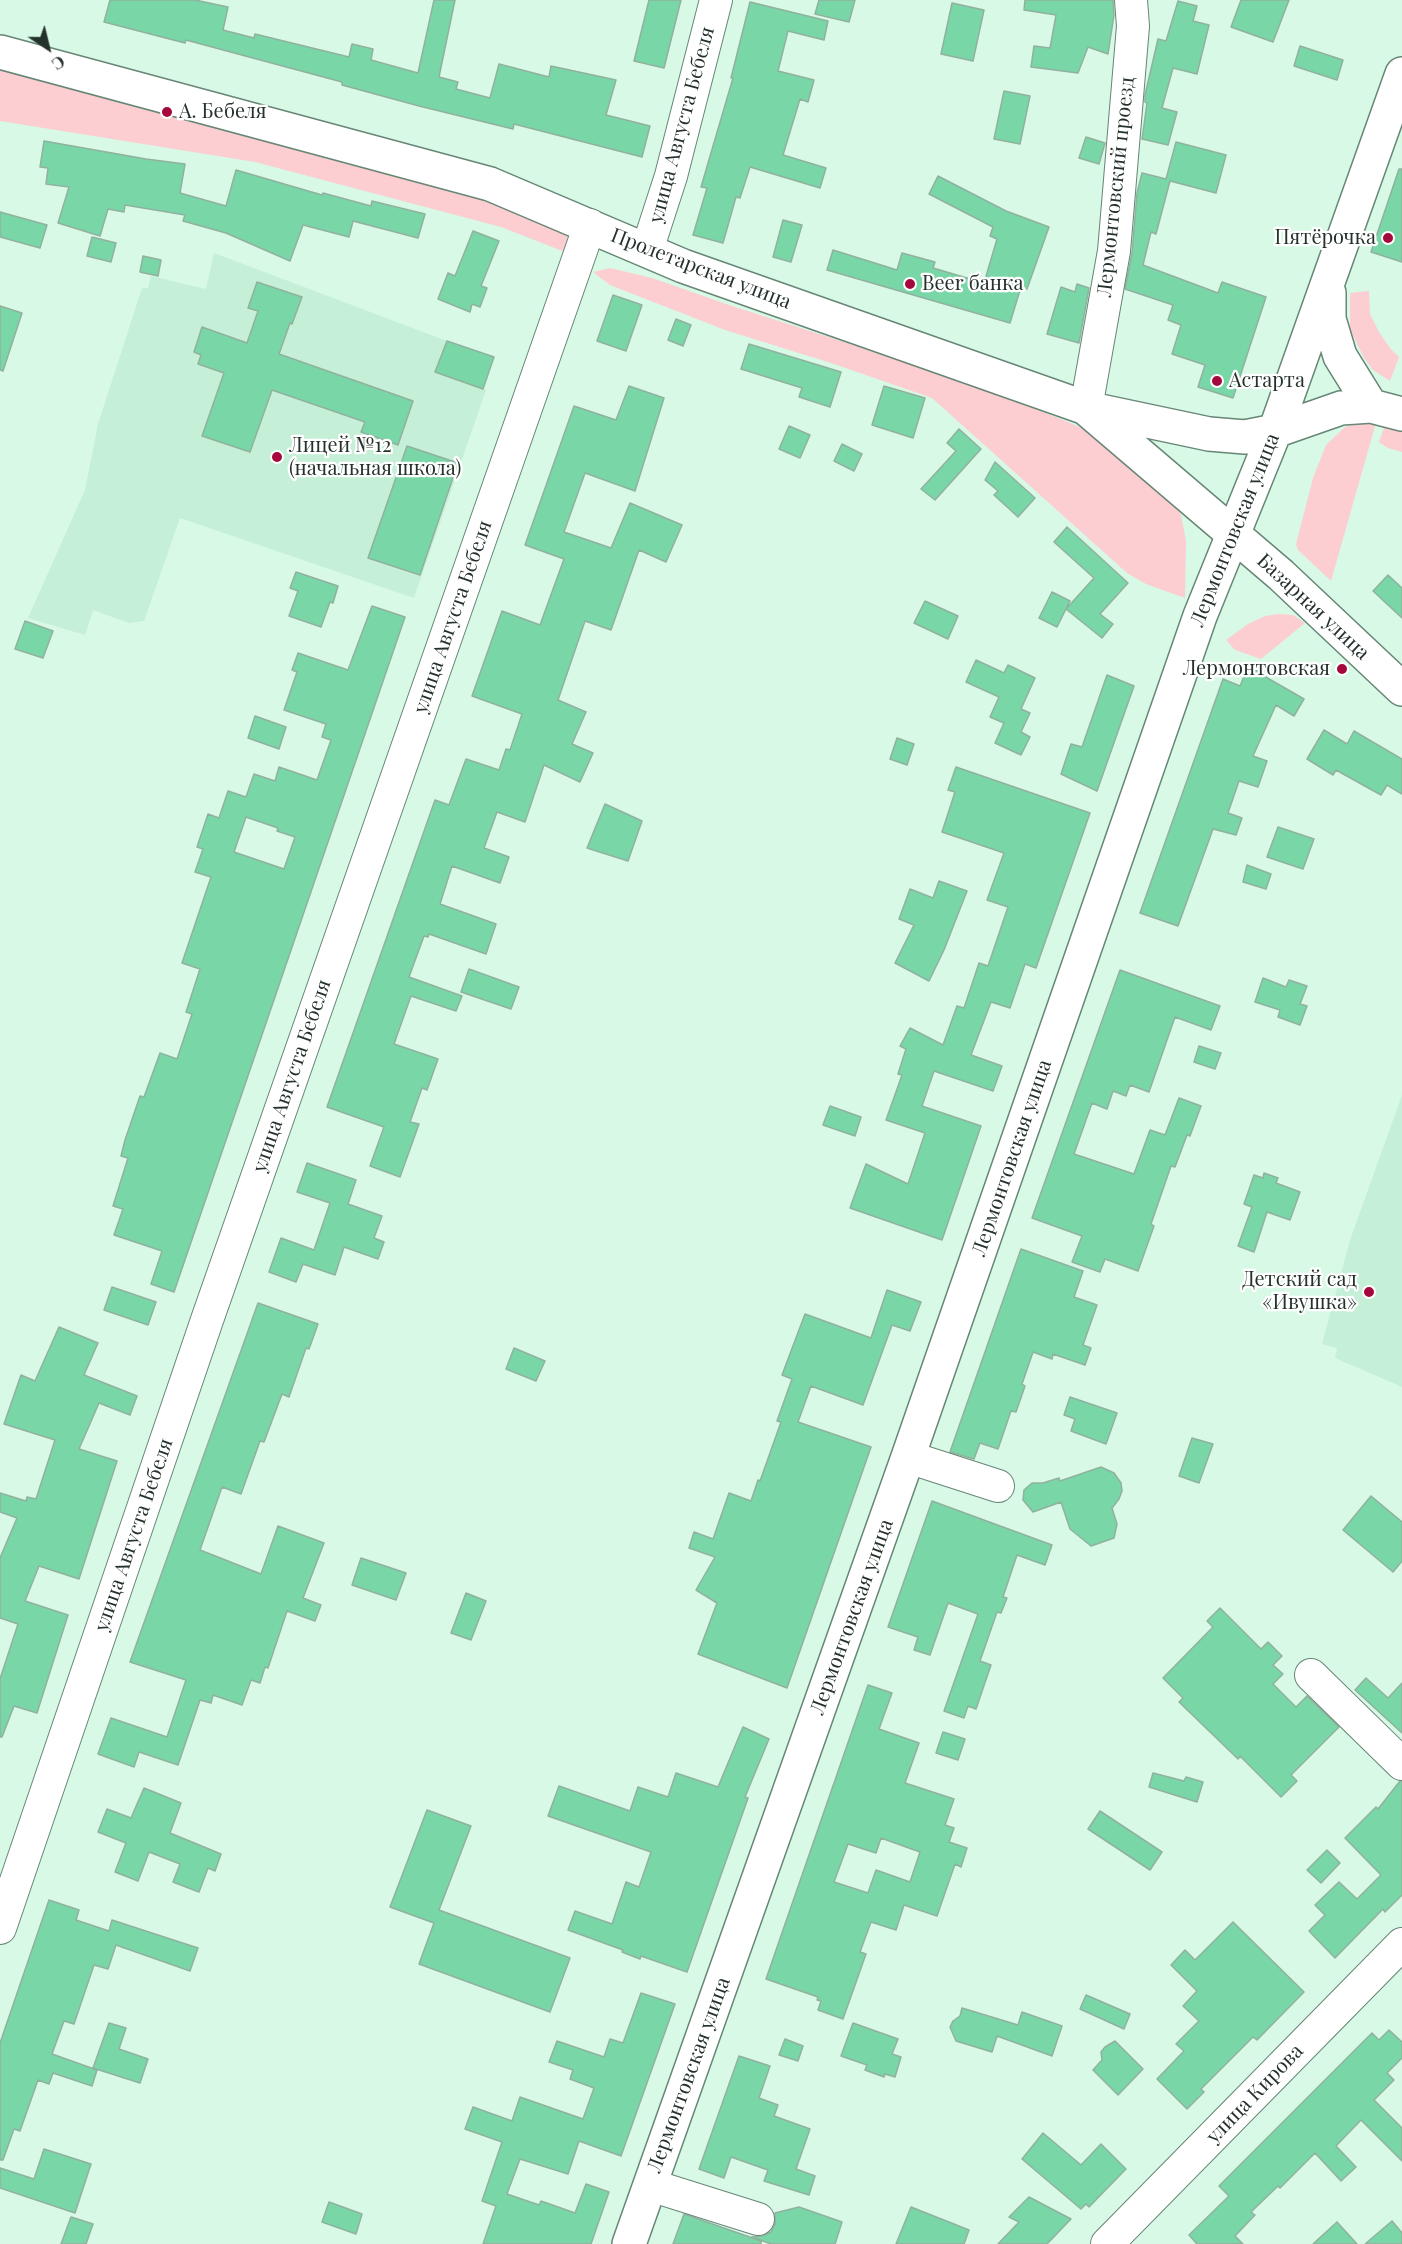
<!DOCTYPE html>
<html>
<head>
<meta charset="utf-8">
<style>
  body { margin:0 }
  #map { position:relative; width:1402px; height:2244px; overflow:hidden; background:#d7f9e6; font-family:"Playfair Display",serif }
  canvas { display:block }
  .north { position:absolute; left:18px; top:18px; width:60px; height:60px; -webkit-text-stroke:4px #fff; paint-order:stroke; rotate:145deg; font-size:16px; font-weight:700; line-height:24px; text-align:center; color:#25322b }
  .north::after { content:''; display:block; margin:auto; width:21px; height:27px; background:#25322b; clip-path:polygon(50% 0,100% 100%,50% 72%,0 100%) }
</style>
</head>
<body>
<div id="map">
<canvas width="1402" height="2244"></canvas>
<div class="north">С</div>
</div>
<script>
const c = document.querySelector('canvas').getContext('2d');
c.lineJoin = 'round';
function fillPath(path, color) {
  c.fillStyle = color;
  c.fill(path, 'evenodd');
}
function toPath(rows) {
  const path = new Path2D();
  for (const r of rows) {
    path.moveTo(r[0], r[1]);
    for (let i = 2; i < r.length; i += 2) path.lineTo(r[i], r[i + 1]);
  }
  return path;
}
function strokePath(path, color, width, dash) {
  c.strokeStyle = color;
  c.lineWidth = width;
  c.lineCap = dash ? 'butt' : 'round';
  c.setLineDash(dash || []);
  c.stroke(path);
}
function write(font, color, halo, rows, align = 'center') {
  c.font = font + ' "Playfair Display",serif';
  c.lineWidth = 4.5;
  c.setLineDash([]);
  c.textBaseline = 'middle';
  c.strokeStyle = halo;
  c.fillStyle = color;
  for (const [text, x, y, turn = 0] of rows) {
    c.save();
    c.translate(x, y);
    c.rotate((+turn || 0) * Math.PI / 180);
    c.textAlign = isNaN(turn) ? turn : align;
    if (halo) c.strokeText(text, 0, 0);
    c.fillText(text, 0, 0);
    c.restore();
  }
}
fillPath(toPath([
  [214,253,447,341,435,372,486,390,414,598,180,518,144,621,129,623,93,610,85,635,28,618,85,490,98,424,142,288,148,288,151,276,206,289],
  [1402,1095,1402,1387,1335,1358,1337,1348,1322,1344,1350,1240]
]), '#c5efd7');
fillPath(toPath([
  [0,70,510,202,569,234,570,254,501,227,255,162,0,121],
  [610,268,652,278,729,305,944,374,954,375,1075,425,1107,440,1172,496,1181,515,1186,541,1185,598,1146,584,1127,573,932,398,831,363,725,330,610,285,593,272],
  [1369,291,1370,314,1379,332,1390,348,1399,357,1390,381,1373,370,1364,358,1350,329,1350,293],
  [1362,422,1376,423,1331,581,1298,550,1296,544,1313,478,1326,445,1345,427],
  [1385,425,1402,429,1402,452,1388,448,1379,442],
  [1279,614,1293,615,1305,623,1261,659,1235,650,1226,640,1248,624,1265,616]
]), '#fcced2');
const building = toPath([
  [110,0,195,0,228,7,223,30,254,38,255,34,349,57,352,44,373,49,371,60,418,73,434,0,455,0,439,77,458,82,456,89,490,98,499,64,549,77,551,66,616,80,606,115,650,126,642,157,514,124,513,129,419,106,342,85,342,82,186,40,185,43,104,22,110,0],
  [649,0,681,0,664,68,634,61,649,0],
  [819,0,855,0,849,22,815,14,819,0],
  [1025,0,1113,0,1114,15,1108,54,1088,47,1078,73,1031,67,1034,46,1050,48,1056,15,1024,10,1025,0],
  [1241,0,1289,0,1273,42,1231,27,1241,0],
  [1178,1,1197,6,1193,21,1209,25,1197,74,1173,68,1162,108,1177,112,1168,145,1142,139,1147,103,1145,102,1145,95,1158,39,1166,41,1178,1],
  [750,2,828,21,824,40,788,31,778,71,814,80,808,102,800,99,783,155,826,168,820,188,750,167,740,198,736,197,723,243,693,235,707,188,701,187,733,78,731,78,750,2],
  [952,3,984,10,973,61,941,54,952,3],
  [1300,46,1343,60,1337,80,1294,66,1300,46],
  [1004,91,1030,96,1020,144,994,139,1004,91],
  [1086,137,1105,143,1099,164,1079,158,1086,137],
  [44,141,146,159,185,164,180,193,226,206,236,170,322,195,323,193,371,206,372,201,425,214,418,238,353,221,349,237,303,225,290,261,226,233,183,221,185,215,125,205,124,212,108,209,100,236,58,223,69,187,46,184,48,168,40,167,44,141],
  [1176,142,1226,155,1216,193,1170,181,1156,234,1151,232,1143,265,1218,293,1222,282,1266,297,1233,398,1198,387,1205,365,1172,354,1181,325,1168,320,1173,305,1125,289,1132,253,1137,193,1142,173,1166,179,1176,142],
  [1399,169,1402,169,1402,262,1371,252,1399,169],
  [938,176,1006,211,1049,227,1027,289,1021,287,1010,323,827,270,833,250,897,270,902,253,935,262,933,268,984,283,997,239,990,236,993,227,929,194,938,176],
  [0,212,47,225,40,248,0,237,0,212],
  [783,220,802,225,791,262,773,257,783,220],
  [473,231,499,241,481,286,487,288,480,307,472,304,470,312,438,299,448,273,455,276,473,231],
  [92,237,116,243,111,262,87,256,92,237],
  [143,256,161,260,158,276,140,272,143,256],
  [257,282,302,297,292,324,290,323,279,354,413,401,398,445,361,432,365,422,272,390,250,452,202,436,224,373,198,364,201,355,194,352,202,327,247,343,258,311,248,308,257,282],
  [1077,284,1089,288,1079,343,1047,334,1061,287,1075,292,1077,284],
  [613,295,642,305,626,351,597,341,613,295],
  [0,306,22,313,3,371,0,370,0,306],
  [676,319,691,325,683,346,668,340,676,319],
  [447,341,494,357,483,389,435,372,447,341],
  [749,344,841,372,830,407,799,397,802,388,741,369,749,344],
  [629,386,664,398,635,491,585,473,564,532,611,548,630,503,682,525,666,562,639,550,611,630,585,621,558,700,586,712,572,744,593,753,580,782,544,765,525,822,497,812,484,848,509,857,500,883,452,866,440,904,496,924,486,954,429,934,428,937,424,936,409,977,462,996,456,1011,411,996,394,1044,438,1059,427,1090,422,1088,410,1122,419,1124,400,1177,370,1166,384,1127,327,1107,435,800,449,805,466,759,499,770,506,749,510,750,522,714,472,696,502,611,540,625,564,559,525,545,574,406,616,420,629,386],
  [884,386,925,398,913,438,872,425,884,386],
  [789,426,810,435,800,458,779,449,789,426],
  [959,429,981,449,935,500,921,489,956,451,947,443,959,429],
  [842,444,862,454,854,471,834,461,842,444],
  [407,446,458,463,420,575,368,558,407,446],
  [995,462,1035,498,1018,517,994,495,998,491,985,480,995,462],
  [1067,527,1128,583,1100,614,1113,624,1102,638,1066,609,1094,578,1054,542,1067,527],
  [296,572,338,586,333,603,330,602,321,627,289,616,298,591,290,588,296,572],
  [1388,575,1402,588,1402,618,1373,591,1388,575],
  [1052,592,1070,601,1057,627,1039,618,1052,592],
  [925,601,958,616,948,639,914,623,925,601],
  [372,606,405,617,174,1292,151,1284,162,1251,114,1235,123,1209,113,1206,128,1158,121,1156,125,1140,140,1096,144,1097,160,1053,177,1059,192,1014,186,1012,200,969,182,963,211,877,195,872,203,849,197,847,208,814,219,818,228,791,246,797,254,774,275,781,279,767,317,780,331,740,322,737,326,724,284,710,297,672,292,670,298,653,348,670,372,606],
  [246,817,278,828,277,831,295,837,284,869,234,852,246,817],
  [25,621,53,631,43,658,15,649,25,621],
  [976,660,1004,673,1008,665,1035,678,1021,709,1030,713,1021,732,1030,737,1021,755,995,743,1004,723,990,717,999,697,966,682,976,660],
  [1248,667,1265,674,1264,676,1304,699,1294,716,1276,705,1253,756,1267,761,1258,787,1239,781,1228,813,1242,818,1236,835,1213,829,1178,926,1140,913,1223,679,1240,686,1248,667],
  [1107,675,1134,686,1097,791,1061,774,1071,744,1082,747,1107,675],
  [255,716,286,727,279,749,248,738,255,716],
  [1324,730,1347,744,1354,731,1402,759,1402,794,1387,785,1381,795,1336,770,1333,775,1307,759,1324,730],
  [897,738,914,744,907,765,890,759,897,738],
  [956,767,1090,813,1036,968,1025,964,1010,1008,991,1002,971,1055,1002,1066,993,1091,934,1071,922,1106,981,1126,942,1240,850,1208,866,1164,908,1184,925,1133,886,1120,902,1075,898,1074,906,1049,900,1046,910,1028,943,1045,957,1006,964,1008,979,963,988,966,1008,907,987,900,1004,853,942,832,955,792,948,790,956,767],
  [605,804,642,821,628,861,587,848,605,804],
  [1278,827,1314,839,1303,869,1267,857,1278,827],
  [1247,865,1271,874,1266,889,1243,882,1247,865],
  [939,881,967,891,944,950,929,981,895,963,914,925,899,919,910,889,933,898,939,881],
  [469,969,519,987,511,1009,461,992,469,969],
  [1120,970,1220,1006,1211,1030,1175,1017,1149,1092,1130,1085,1126,1096,1113,1091,1107,1109,1092,1103,1074,1154,1134,1174,1150,1130,1165,1135,1179,1098,1201,1106,1190,1136,1187,1135,1175,1167,1171,1166,1151,1224,1154,1226,1138,1271,1105,1259,1100,1272,1072,1262,1082,1236,1032,1218,1120,970],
  [1263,978,1286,987,1289,980,1307,986,1300,1004,1307,1006,1300,1025,1278,1017,1280,1010,1255,1002,1263,978],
  [1199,1046,1221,1053,1215,1069,1194,1062,1199,1046],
  [830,1106,861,1117,855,1136,823,1125,830,1106],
  [307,1163,356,1180,348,1204,382,1216,374,1238,384,1242,378,1259,344,1247,335,1275,303,1264,296,1282,269,1272,281,1238,314,1250,330,1203,297,1192,307,1163],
  [1264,1173,1278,1178,1276,1183,1300,1192,1290,1220,1267,1212,1254,1252,1238,1246,1252,1207,1244,1204,1254,1175,1263,1178,1264,1173],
  [1021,1249,1083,1271,1074,1297,1097,1305,1083,1345,1091,1348,1085,1365,1053,1354,1052,1359,1033,1352,1022,1384,1025,1386,1016,1412,1011,1411,998,1449,980,1443,974,1459,950,1452,1021,1249],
  [112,1287,156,1302,148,1325,104,1310,112,1287],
  [887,1290,921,1302,910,1331,892,1325,863,1405,811,1386,798,1422,871,1447,787,1688,698,1654,717,1603,696,1590,715,1557,689,1548,694,1532,713,1539,729,1493,751,1501,758,1480,760,1481,781,1422,777,1421,792,1379,782,1375,805,1314,871,1338,887,1290],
  [258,1303,318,1324,309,1349,306,1348,289,1397,282,1394,264,1442,260,1441,241,1494,222,1487,200,1550,261,1574,278,1526,324,1543,303,1598,321,1605,315,1621,287,1611,268,1668,265,1667,260,1683,251,1680,242,1705,213,1695,211,1703,200,1700,178,1765,139,1752,134,1767,98,1754,111,1718,167,1737,186,1680,130,1662,258,1303],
  [59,1327,98,1343,84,1375,137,1396,130,1415,99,1403,79,1449,117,1461,79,1579,39,1566,25,1601,68,1615,37,1713,14,1706,2,1737,0,1737,0,1679,18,1624,0,1618,0,1558,17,1518,0,1512,0,1493,26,1501,27,1497,36,1499,55,1440,4,1424,21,1375,35,1381,59,1327],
  [514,1348,545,1361,536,1381,506,1369,514,1348],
  [1070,1397,1117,1413,1106,1444,1071,1431,1075,1419,1064,1415,1070,1397],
  [1192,1438,1213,1444,1199,1483,1179,1476,1192,1438],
  [1101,1467,1114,1473,1121,1483,1122,1491,1119,1499,1112,1508,1117,1524,1114,1538,1091,1546,1070,1529,1061,1502,1033,1512,1023,1500,1024,1490,1032,1483,1043,1483,1059,1478,1060,1481,1101,1467],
  [1371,1496,1402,1522,1402,1561,1393,1572,1343,1530,1371,1496],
  [932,1501,1052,1545,1045,1565,1017,1555,1003,1597,1007,1598,1001,1613,997,1612,980,1661,991,1665,976,1709,968,1706,964,1718,944,1711,978,1614,948,1603,930,1655,914,1650,918,1637,888,1627,932,1501],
  [361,1558,406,1573,396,1600,352,1585,361,1558],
  [466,1593,486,1601,471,1640,451,1633,466,1593],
  [1220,1608,1261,1649,1268,1642,1282,1656,1273,1665,1283,1674,1273,1684,1296,1707,1307,1696,1339,1727,1291,1775,1297,1781,1281,1797,1240,1756,1238,1759,1179,1702,1183,1698,1163,1678,1213,1627,1207,1621,1220,1608],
  [1366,1678,1388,1698,1402,1683,1402,1733,1355,1690,1366,1678],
  [868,1685,892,1693,879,1729,919,1743,905,1783,954,1799,945,1825,954,1828,949,1842,967,1848,961,1867,955,1864,937,1916,904,1905,896,1930,871,1922,860,1952,866,1954,843,2019,818,2010,821,2001,817,2000,818,1997,766,1979,868,1685],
  [881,1838,920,1852,910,1882,876,1870,868,1893,834,1882,848,1844,876,1853,881,1838],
  [743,1727,769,1739,745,1797,748,1798,687,1972,641,1956,640,1959,622,1952,623,1950,568,1930,575,1911,612,1924,626,1882,639,1887,651,1852,548,1816,559,1786,630,1811,638,1787,668,1797,676,1773,718,1787,743,1727],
  [943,1732,965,1739,958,1760,936,1753,943,1732],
  [1153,1773,1184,1781,1186,1777,1203,1782,1197,1802,1149,1787,1153,1773],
  [1400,1781,1402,1781,1402,1895,1385,1912,1383,1909,1335,1958,1309,1931,1325,1915,1315,1905,1339,1882,1357,1899,1381,1875,1345,1838,1376,1807,1378,1809,1400,1781],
  [144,1788,181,1803,170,1833,221,1854,215,1871,208,1868,199,1892,173,1882,180,1864,149,1852,138,1881,115,1872,126,1843,98,1832,107,1809,131,1818,144,1788],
  [427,1810,471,1826,439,1910,570,1958,550,2012,419,1964,434,1923,390,1907,427,1810],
  [1100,1811,1162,1852,1150,1870,1088,1829,1100,1811],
  [1327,1850,1340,1863,1321,1883,1307,1870,1327,1850],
  [49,1900,79,1910,76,1920,109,1931,112,1920,198,1948,190,1971,116,1945,108,1969,94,1965,74,2024,64,2021,52,2054,97,2070,92,2086,53,2073,49,2084,38,2080,20,2131,14,2129,3,2160,0,2160,0,2043,49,1900],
  [1233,1922,1304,1992,1257,2040,1253,2037,1201,2089,1204,2092,1187,2109,1157,2079,1184,2051,1176,2044,1199,2021,1183,2006,1197,1991,1171,1965,1185,1950,1195,1960,1233,1922],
  [641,1993,675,2004,621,2156,579,2141,568,2174,520,2159,507,2194,539,2205,541,2201,575,2213,586,2184,609,2192,591,2244,483,2244,496,2206,482,2201,502,2142,465,2129,473,2107,512,2121,520,2097,583,2119,594,2088,570,2079,573,2070,549,2062,557,2041,604,2057,610,2039,623,2043,641,1993],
  [1086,1995,1130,2014,1124,2029,1080,2009,1086,1995],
  [962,2008,1018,2025,1022,2012,1062,2026,1052,2056,997,2036,992,2052,956,2041,950,2027,953,2021,960,2016,962,2008],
  [109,2023,126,2028,119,2049,148,2059,140,2083,93,2068,109,2023],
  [853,2023,898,2039,892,2054,901,2057,895,2077,885,2074,884,2077,865,2070,867,2065,841,2056,853,2023],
  [1389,2030,1402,2042,1402,2058,1387,2073,1394,2080,1374,2100,1402,2128,1402,2161,1361,2120,1336,2146,1356,2167,1341,2181,1315,2153,1280,2188,1278,2186,1251,2212,1255,2215,1235,2236,1243,2244,1197,2244,1189,2235,1229,2196,1219,2186,1372,2033,1379,2040,1389,2030],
  [785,2039,803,2046,798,2061,779,2055,785,2039],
  [1115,2041,1143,2069,1118,2095,1093,2070,1102,2060,1101,2052,1105,2047,1115,2041],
  [739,2056,770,2066,759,2098,778,2105,774,2116,810,2129,796,2169,815,2176,809,2195,764,2181,768,2170,731,2157,724,2178,699,2169,739,2056],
  [1043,2133,1081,2165,1101,2144,1126,2169,1089,2207,1086,2204,1081,2209,1022,2159,1043,2133],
  [44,2149,91,2164,75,2213,0,2188,0,2168,34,2179,44,2149],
  [1029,2197,1071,2219,1047,2244,998,2244,1019,2222,1009,2217,1029,2197],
  [329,2202,362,2214,356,2234,322,2222,329,2202],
  [799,2207,842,2222,835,2244,771,2244,752,2237,762,2236,771,2232,775,2224,775,2213,799,2207],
  [911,2207,969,2230,964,2244,896,2244,911,2207],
  [684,2214,761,2241,761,2244,673,2244,684,2214],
  [71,2217,93,2224,86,2244,61,2244,71,2217],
  [1392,2221,1402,2233,1402,2244,1365,2244,1392,2221],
  [1337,2222,1357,2244,1313,2244,1337,2222]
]);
fillPath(building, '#79d6a7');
strokePath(building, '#91b19f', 1.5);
const minor = toPath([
  [647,250,671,176,716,0],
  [1086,408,1114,251,1133,26,1131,0],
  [908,1457,998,1486],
  [1311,1675,1402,1764],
  [0,1928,207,1320,590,225],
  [650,2185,758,2219],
  [1107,2244,1402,1944]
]);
const major = toPath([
  [0,52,490,184,683,266,1086,408,1209,434,1245,437,1275,431,1341,408,1371,406,1402,414],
  [1329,293,1329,319,1340,356,1371,406],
  [1089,411,1281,575,1402,689],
  [629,2244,908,1457,1200,616,1275,431,1402,74]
]);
strokePath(minor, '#678675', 34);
strokePath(major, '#678675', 36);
strokePath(minor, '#fff', 32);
strokePath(major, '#fff', 33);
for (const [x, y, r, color] of [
  [167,112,6,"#a4083c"],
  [1388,238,6,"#a4083c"],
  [910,284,6,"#a4083c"],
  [1217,381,6,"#a4083c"],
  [277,457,6,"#a4083c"],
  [1342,669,6,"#a4083c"],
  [1369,1292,6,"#a4083c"]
]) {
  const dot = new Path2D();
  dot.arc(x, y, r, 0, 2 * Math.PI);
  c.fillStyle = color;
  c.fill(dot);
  strokePath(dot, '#fff', 2);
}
write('20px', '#25322b', '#fff', [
  ["А. Бебеля",179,112],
  ["Пятёрочка",1376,238,"right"],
  ["Beer банка",922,284],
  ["Астарта",1229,381],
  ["Лицей №12",289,446],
  ["(начальная школа)",289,469],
  ["Лермонтовская",1330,669,"right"],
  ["Детский сад",1357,1280,"right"],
  ["«Ивушка»",1357,1303,"right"]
], 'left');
write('20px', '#25322b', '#fff', [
  ["улица Августа Бебеля",682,125,-75],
  ["Лермонтовский проезд",1116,187,-84],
  ["Пролетарская улица",701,269,21],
  ["Лермонтовская улица",1235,530,-68],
  ["Базарная улица",1313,607,43],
  ["улица Августа Бебеля",453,617,-71],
  ["улица Августа Бебеля",292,1076,-71],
  ["Лермонтовская улица",1012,1158,-71],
  ["улица Августа Бебеля",134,1535,-71],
  ["Лермонтовская улица",852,1617,-70],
  ["Лермонтовская улица",689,2075,-70],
  ["улица Кирова",1255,2094,-46]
]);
</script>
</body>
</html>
